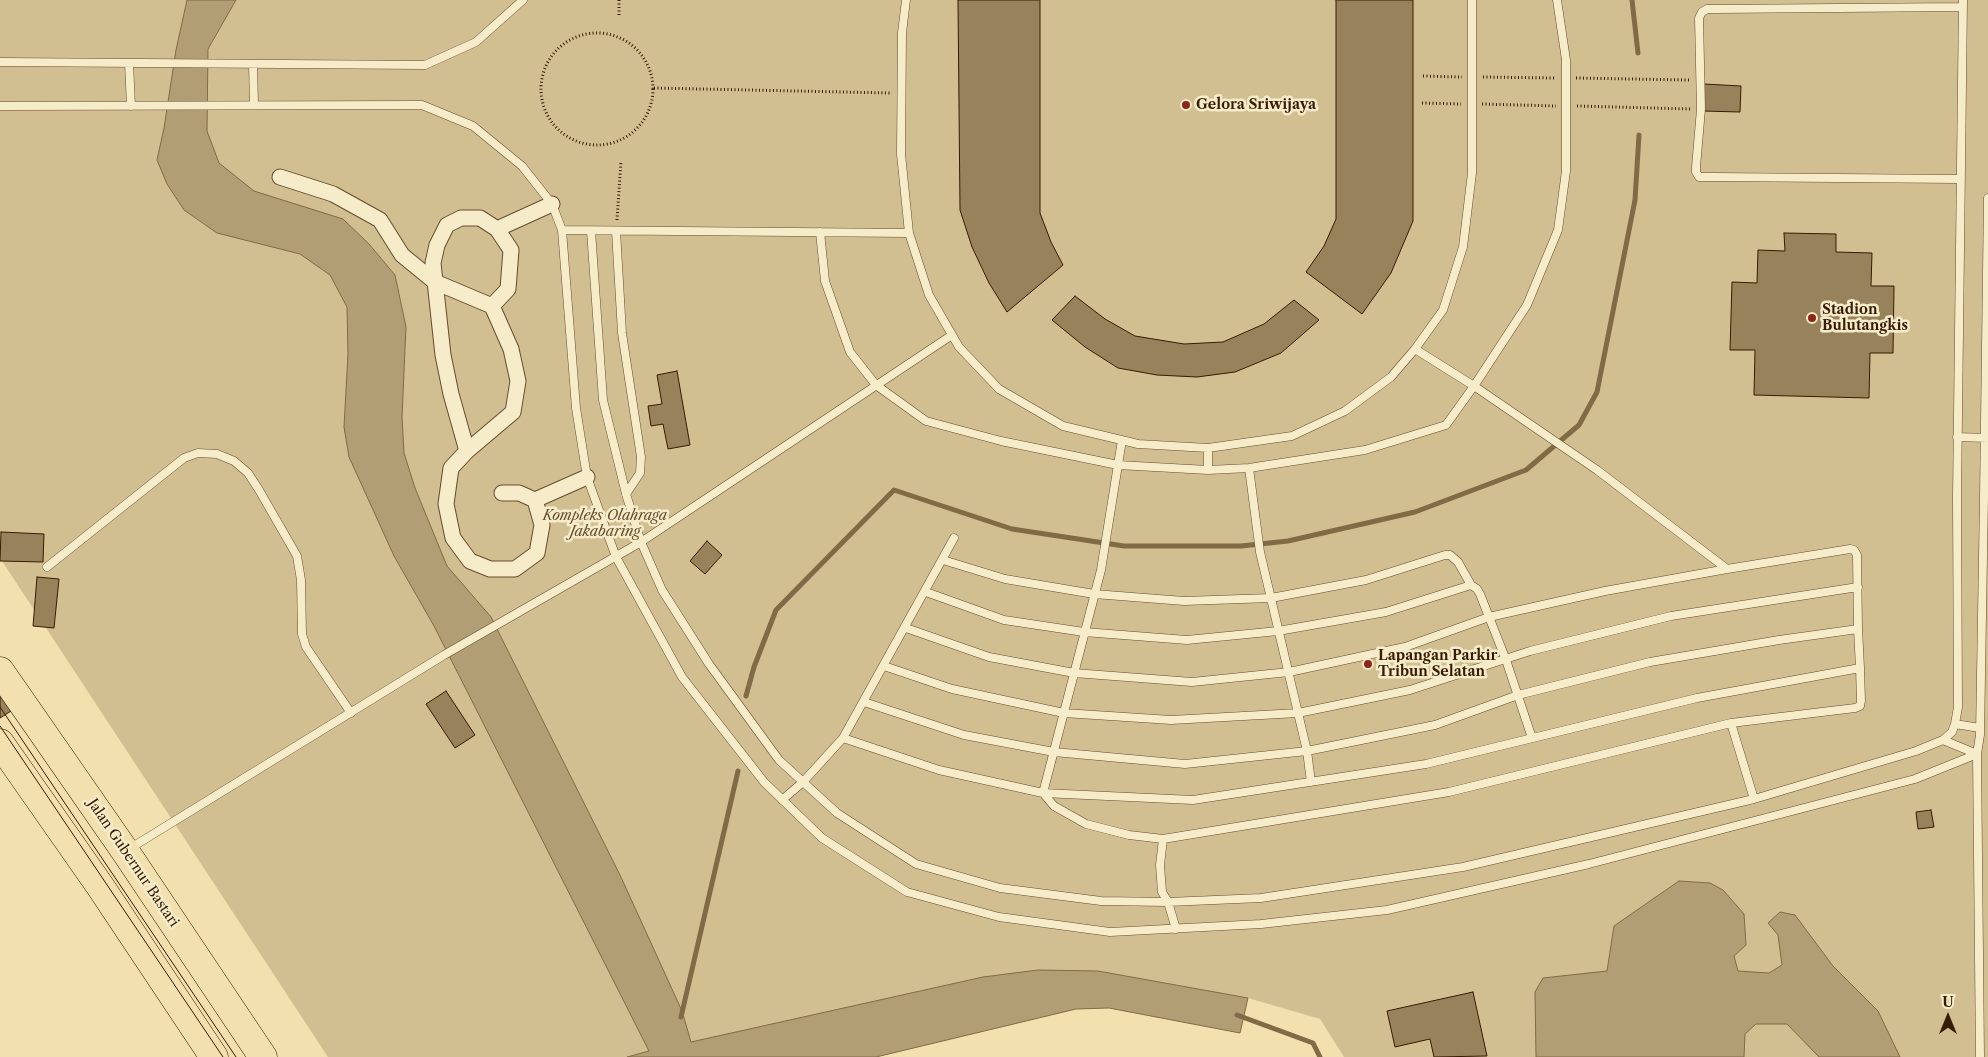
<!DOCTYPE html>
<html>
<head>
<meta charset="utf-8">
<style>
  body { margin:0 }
  #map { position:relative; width:1988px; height:1057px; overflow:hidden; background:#f2e1ae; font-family:"Libre Caslon Text",serif }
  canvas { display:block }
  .north { position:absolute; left:1923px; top:992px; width:50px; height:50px; -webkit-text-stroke:4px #f7ecca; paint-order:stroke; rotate:0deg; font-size:14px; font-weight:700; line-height:20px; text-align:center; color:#371b02 }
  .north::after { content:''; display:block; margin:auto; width:18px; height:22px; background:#371b02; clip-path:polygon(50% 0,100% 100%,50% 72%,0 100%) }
</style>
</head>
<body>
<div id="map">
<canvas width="1988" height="1057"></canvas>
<div class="north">U</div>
</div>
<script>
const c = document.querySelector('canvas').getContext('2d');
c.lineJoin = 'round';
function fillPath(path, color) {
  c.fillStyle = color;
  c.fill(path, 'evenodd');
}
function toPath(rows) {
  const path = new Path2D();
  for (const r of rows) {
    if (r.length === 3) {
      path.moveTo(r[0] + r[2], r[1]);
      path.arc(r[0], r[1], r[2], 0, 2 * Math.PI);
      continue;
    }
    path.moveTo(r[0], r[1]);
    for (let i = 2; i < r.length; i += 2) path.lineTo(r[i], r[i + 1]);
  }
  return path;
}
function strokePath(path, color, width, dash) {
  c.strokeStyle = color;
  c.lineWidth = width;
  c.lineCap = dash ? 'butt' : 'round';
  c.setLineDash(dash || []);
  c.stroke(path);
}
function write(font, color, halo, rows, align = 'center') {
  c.font = font + ' "Libre Caslon Text",serif';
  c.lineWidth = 5;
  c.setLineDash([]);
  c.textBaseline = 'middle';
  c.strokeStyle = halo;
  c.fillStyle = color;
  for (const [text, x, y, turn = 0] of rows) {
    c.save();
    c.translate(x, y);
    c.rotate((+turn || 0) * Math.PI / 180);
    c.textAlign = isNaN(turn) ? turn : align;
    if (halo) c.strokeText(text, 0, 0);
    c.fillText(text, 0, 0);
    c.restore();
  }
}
fillPath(toPath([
  [0,0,1988,0,1988,1057,1344,1057,1320,1019,1248,998,1098,971,983,977,627,1057,328,1057,0,558]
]), '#d2bf91');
const water = toPath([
  [187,0,236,0,208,49,207,131,219,163,254,191,343,219,369,244,395,275,406,327,402,417,404,453,415,488,447,566,491,617,620,875,682,1011,691,1042,983,977,1038,970,1098,971,1248,998,1240,1033,1109,1008,1076,1009,876,1057,627,1057,649,1051,434,626,394,556,349,457,344,427,348,354,347,307,330,275,300,254,217,233,184,210,167,184,157,160,164,128,176,50,187,0],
  [1679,881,1710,883,1723,890,1744,914,1746,945,1734,956,1738,971,1769,973,1782,965,1778,935,1768,923,1780,912,1795,915,1833,966,1878,1011,1900,1057,1819,1057,1787,1024,1756,1024,1745,1034,1744,1057,1536,1057,1535,992,1543,978,1607,971,1614,926,1679,881]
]);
fillPath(water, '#b29e74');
strokePath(water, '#816a46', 1);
strokePath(toPath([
  [1632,0,1638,53],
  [746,696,754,667,776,610,894,490,1012,529,1124,546,1241,546,1288,541,1415,512,1526,470,1579,425,1597,392,1635,200,1639,135],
  [1237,1015,1313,1043,1320,1057],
  [681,1017,738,771]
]), '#816a46', 5);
const building = toPath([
  [958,0,1040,0,1040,213,1051,242,1063,265,1007,312,989,283,972,247,960,210,958,0],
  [1336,0,1413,0,1413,221,1391,273,1362,314,1306,272,1324,246,1336,219,1336,0],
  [1704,84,1741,86,1740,112,1703,111,1704,84],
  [1784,233,1836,234,1836,252,1872,253,1871,286,1894,286,1893,353,1870,353,1869,398,1754,395,1755,350,1730,350,1732,282,1757,283,1758,250,1785,251,1784,233],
  [1075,296,1105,319,1135,336,1184,344,1223,342,1264,324,1294,300,1319,320,1281,353,1235,372,1197,377,1157,375,1118,368,1085,347,1052,320,1075,296],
  [677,371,690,445,668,449,663,424,651,426,648,406,662,404,657,375,677,371],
  [1,532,44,534,43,562,0,561,1,532],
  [707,541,722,555,705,574,690,561,707,541],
  [37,577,59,579,54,628,33,626,37,577],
  [0,670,22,704,0,718,0,670],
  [446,691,475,735,455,748,426,704,446,691],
  [1931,810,1934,827,1918,829,1916,812,1931,810],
  [1473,992,1487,1056,1434,1057,1430,1039,1395,1047,1387,1011,1473,992]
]);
fillPath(building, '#98825b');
strokePath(building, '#371b02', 1);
const lane = toPath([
  [906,0,902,33,901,154,909,233,929,295,959,347,999,389,1063,426,1138,444,1208,448,1292,436,1345,411,1391,377,1415,349,1443,310,1463,247,1472,173,1472,0],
  [0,62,425,65,476,42,523,0],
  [129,63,131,106],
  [253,64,254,105],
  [0,106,422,105,473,126,522,166,552,204,562,230,576,408,587,477,616,557,682,677,764,782,822,838,907,892,999,917,1110,932,1261,924,1387,910,1589,864,1915,779,1977,754,1980,735,1984,497,1988,198],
  [1960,179,1712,177,1699,177,1696,172,1696,167,1701,109,1699,18,1702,12,1707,9,1714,9,1963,7],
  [562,230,909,233],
  [591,231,603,400,626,494,641,542,662,590,709,664,779,760,837,813,916,864,1000,888,1101,901,1168,902,1261,898,1463,867,1754,799,1916,751,1943,740,1952,732,1955,724,1958,707,1957,498,1963,0],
  [616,231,622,333,641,457,640,473,626,494],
  [820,232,825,281,850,352,876,385,926,421,1001,441,1118,465,1208,470,1249,468,1365,450,1446,425,1474,386,1527,305,1558,230,1566,171,1566,60,1557,0],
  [1415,349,1474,386,1597,470,1727,569],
  [1957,437,1988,438],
  [1122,440,1101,570,1043,793,1054,806,1086,824,1129,835,1163,839,1449,792,1731,723,1855,708,1860,706,1861,701,1860,668],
  [1208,448,1208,470],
  [1249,468,1260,552,1307,751,1311,782],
  [943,560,1005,579,1094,594,1184,601,1271,598,1366,580,1445,555,1450,555,1458,562,1471,585],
  [47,567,184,458,198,453,217,454,234,461,248,473,259,490,297,556,301,580,302,634,306,647,351,713],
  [926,592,1004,620,1084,632,1187,640,1278,631,1386,612,1471,585,1477,589,1480,594,1506,660,1532,738],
  [906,628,989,657,1074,673,1192,682,1289,672,1405,647,1489,617,1605,591,1727,569,1850,549,1854,550,1857,555,1858,629,1860,668,1697,698,1426,764,1193,800,1043,793,939,770,843,738,954,538],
  [884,666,952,689,1064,713,1171,720,1298,713,1410,690,1530,651,1671,616,1858,587],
  [864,702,964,735,1054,752,1185,764,1307,751,1435,725,1518,695,1650,662,1779,640,1858,629],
  [1731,723,1754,799],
  [1955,724,1980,728],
  [1943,740,1977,754,1980,1057],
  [782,800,803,782,843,738],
  [1163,839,1160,865,1162,892,1168,902,1176,929],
  [129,849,444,655,641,542,952,335]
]);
const street = toPath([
  [280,177,333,194,380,220,402,255,435,282,492,306,511,349,518,381,513,412,467,451,451,468,446,504,453,538,470,561,490,569,515,569,537,553,542,525,535,500,519,493,502,493],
  [497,229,552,204],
  [467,451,451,394,443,355,433,263,437,245,447,225,461,218,480,218,497,229,511,250,508,289,492,306],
  [535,500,587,477]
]);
const highway = toPath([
  [0,671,125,851,263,1057],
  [0,743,100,886,214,1057]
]);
strokePath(lane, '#664c2d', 9);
strokePath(street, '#664c2d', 17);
strokePath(highway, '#371b02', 29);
strokePath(toPath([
  [619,0,619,15],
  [597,89,56],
  [1423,76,1462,77],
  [1483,77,1554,78],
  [1576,78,1689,80],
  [654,88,891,93],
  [1422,103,1461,104],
  [1482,104,1556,106],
  [1577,106,1691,109],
  [617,220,621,161]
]), '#371b02', 3, [1, 2.5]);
strokePath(lane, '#f7ecca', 8);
strokePath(street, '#f7ecca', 15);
strokePath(highway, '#f2e1ae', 28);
strokePath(toPath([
  [0,707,236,1057],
  [0,726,223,1057]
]), '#371b02', 1);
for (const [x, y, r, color] of [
  [1186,105,5,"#8f2418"],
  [1812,318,5,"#8f2418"],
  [1368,664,5,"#8f2418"]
]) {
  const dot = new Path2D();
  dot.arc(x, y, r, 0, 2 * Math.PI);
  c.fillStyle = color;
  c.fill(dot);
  strokePath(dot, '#f7ecca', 2);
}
write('bold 14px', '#371b02', '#f7ecca', [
  ["Gelora Sriwijaya",1196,105],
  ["Stadion",1822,310],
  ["Bulutangkis",1822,326],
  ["Lapangan Parkir",1378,656],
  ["Tribun Selatan",1378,672]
], 'left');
write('italic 14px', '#664c2d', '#f7ecca', [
  ["Kompleks Olahraga",605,516],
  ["Jakabaring",605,532]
]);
write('14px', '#371b02', '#f7ecca', [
  ["Jalan Gubernur Bastari",133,863,56]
]);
</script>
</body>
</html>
